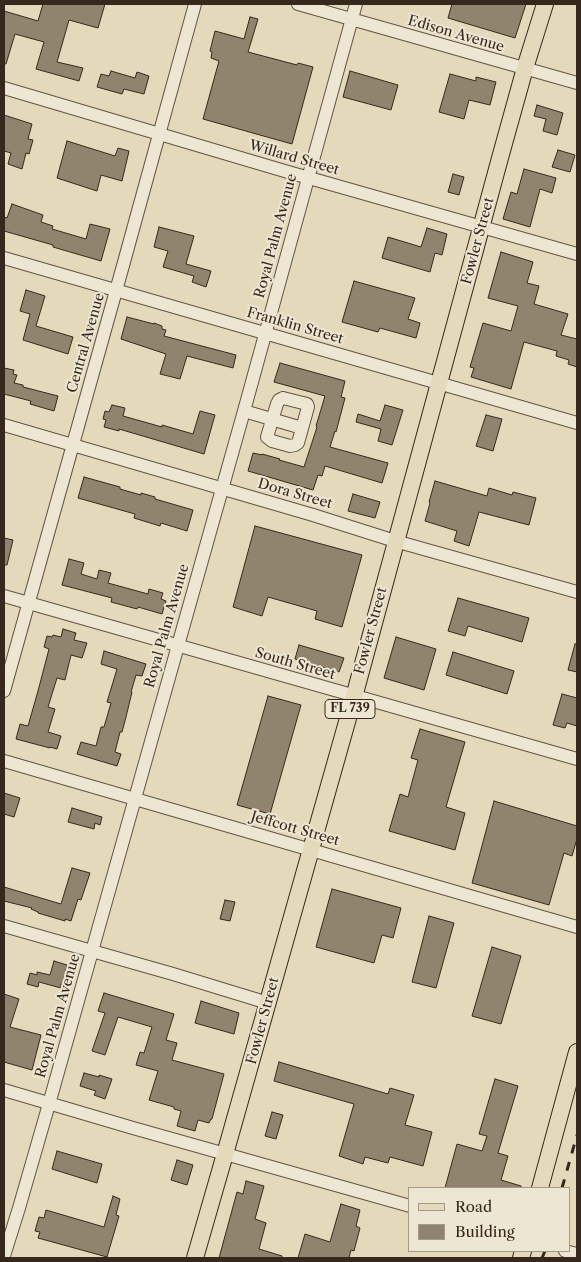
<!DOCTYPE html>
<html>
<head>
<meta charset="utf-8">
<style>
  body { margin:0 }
  #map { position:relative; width:581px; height:1262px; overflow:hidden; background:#e4d9bb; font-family:"Libre Caslon Text",serif }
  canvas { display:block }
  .frame { position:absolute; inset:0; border:5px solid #36281c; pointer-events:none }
  .legend { position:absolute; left:408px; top:1187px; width:162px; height:65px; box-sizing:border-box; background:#ede6d3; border:1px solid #a49a8a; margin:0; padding:6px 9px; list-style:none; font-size:15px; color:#36281c }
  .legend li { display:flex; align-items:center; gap:10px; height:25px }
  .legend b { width:25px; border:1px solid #a49a8a }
</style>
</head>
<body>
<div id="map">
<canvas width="581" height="1262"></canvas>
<div class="frame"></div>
<ul class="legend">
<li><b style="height:6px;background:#e4d9bb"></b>Road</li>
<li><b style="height:14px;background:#90846f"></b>Building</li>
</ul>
</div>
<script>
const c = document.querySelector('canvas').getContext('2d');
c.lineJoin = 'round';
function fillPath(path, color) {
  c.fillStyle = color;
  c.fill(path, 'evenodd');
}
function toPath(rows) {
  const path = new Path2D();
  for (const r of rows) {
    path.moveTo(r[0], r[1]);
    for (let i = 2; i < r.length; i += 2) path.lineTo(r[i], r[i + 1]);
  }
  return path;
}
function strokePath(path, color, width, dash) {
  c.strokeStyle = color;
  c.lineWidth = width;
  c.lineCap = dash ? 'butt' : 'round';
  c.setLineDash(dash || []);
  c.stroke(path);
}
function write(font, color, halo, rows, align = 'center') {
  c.font = font + ' "Libre Caslon Text",serif';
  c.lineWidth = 4;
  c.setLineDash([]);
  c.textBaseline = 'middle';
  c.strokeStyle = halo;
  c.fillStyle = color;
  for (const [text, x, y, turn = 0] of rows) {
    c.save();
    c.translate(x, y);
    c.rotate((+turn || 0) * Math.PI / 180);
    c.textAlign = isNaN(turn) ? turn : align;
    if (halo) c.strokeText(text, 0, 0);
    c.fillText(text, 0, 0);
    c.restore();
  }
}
const building = toPath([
  [43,4,105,4,98,28,69,20,57,62,83,68,79,81,36,69,44,42,15,34,6,64,4,64,4,11,38,21,43,4],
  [452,4,526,4,515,38,448,18,452,4],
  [250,17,258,19,248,52,297,65,298,63,313,67,292,144,203,119,219,61,211,58,212,52,210,51,215,31,244,39,250,17],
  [111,71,135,78,137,72,149,76,144,94,124,89,122,94,97,87,101,74,109,76,111,71],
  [350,71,398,85,391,110,343,97,350,71],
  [450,74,476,81,476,77,496,82,490,105,469,100,464,119,439,112,450,74],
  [537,105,563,113,557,135,543,131,546,119,534,116,537,105],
  [4,115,32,124,28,139,33,140,29,154,26,153,22,169,8,164,11,153,4,151,4,115],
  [67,141,115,156,118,148,129,151,122,181,101,175,97,191,57,178,67,141],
  [558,150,575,155,570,172,552,167,558,150],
  [524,169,556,178,552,193,540,189,530,227,503,219,511,192,517,194,524,169],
  [453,174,464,177,459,195,448,192,453,174],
  [12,204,43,215,41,222,53,226,52,229,86,239,90,224,110,229,101,261,53,247,53,245,4,231,4,217,7,218,12,204],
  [159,227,194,236,186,264,211,271,206,287,192,282,194,276,163,267,168,251,154,247,159,227],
  [427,228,447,234,442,255,435,253,430,272,382,258,388,237,421,247,427,228],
  [501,252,533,262,527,283,539,286,534,304,568,314,561,335,577,339,577,367,568,364,569,360,556,356,557,351,524,342,511,389,471,377,474,368,470,367,483,323,511,331,518,306,488,298,501,252],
  [354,281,415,298,408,319,420,323,416,338,380,328,378,332,342,322,354,281],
  [26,290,45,296,36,326,73,337,68,354,23,340,30,314,20,311,26,290],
  [127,317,154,324,154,323,162,326,162,329,166,330,164,336,236,355,233,368,187,356,180,379,160,374,166,354,121,339,127,317],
  [280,363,345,381,341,397,345,398,336,432,335,431,330,447,388,463,382,483,325,466,322,476,318,475,313,490,248,471,253,453,262,455,262,454,280,459,279,460,304,467,317,427,316,426,325,396,274,382,280,363],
  [4,368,14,370,13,374,17,375,14,383,23,385,23,387,58,396,54,411,30,404,31,401,4,394,4,368],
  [112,405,125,408,123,416,162,427,162,425,193,434,200,411,215,415,204,454,119,429,119,431,104,427,106,420,103,419,105,411,109,412,112,405],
  [385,405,403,410,392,445,378,441,381,429,356,422,358,414,380,421,385,405],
  [486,415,502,419,493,451,476,446,486,415],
  [84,477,120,487,120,489,141,495,141,493,155,497,155,499,193,510,187,531,161,523,160,526,134,518,135,514,78,498,84,477],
  [435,481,487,496,489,488,512,495,513,492,536,498,529,525,479,512,469,546,454,541,457,531,425,521,430,503,429,502,435,481],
  [353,494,380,502,375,518,348,511,353,494],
  [255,526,362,555,342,627,315,619,317,611,268,597,262,616,233,607,255,526],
  [4,538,13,540,7,565,4,565,4,538],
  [69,559,84,563,81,574,97,579,99,570,111,573,108,583,148,594,149,589,163,593,161,599,166,601,162,614,138,607,137,609,111,602,112,598,62,585,69,559],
  [458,598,529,618,522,642,468,626,465,636,448,631,458,598],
  [63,629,76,633,74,640,87,643,82,658,71,655,65,680,57,678,48,707,55,709,48,732,61,736,57,749,50,747,50,748,16,739,20,724,28,726,38,691,49,649,44,647,47,636,52,637,53,635,61,637,63,629],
  [396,637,436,649,424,690,384,678,396,637],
  [575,644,577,644,577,672,568,670,575,644],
  [299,645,344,658,339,672,295,659,299,645],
  [104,651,146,664,142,676,136,675,131,692,132,692,126,717,122,732,120,732,115,752,121,754,117,766,77,754,81,742,96,746,101,727,104,727,111,703,107,702,117,669,101,664,104,651],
  [453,652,514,671,507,694,446,675,453,652],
  [562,694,577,698,577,726,567,723,565,728,553,725,562,694],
  [268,696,301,705,270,814,237,805,268,696],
  [420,729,465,742,446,807,465,813,455,850,389,831,400,794,408,797,418,760,411,758,420,729],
  [4,793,20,798,14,817,4,814,4,793],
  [494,801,577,826,577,839,572,856,564,853,549,905,472,883,494,801],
  [72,808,102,817,100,825,95,823,94,829,68,822,72,808],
  [72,868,90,873,81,900,78,899,71,921,65,919,65,921,38,913,38,912,31,909,32,908,4,901,4,887,61,904,72,868],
  [332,889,401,908,393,938,382,935,374,963,316,947,332,889],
  [225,900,235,902,230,921,220,919,225,900],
  [429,916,454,923,436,988,412,982,429,916],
  [492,947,521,956,501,1024,472,1016,492,947],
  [54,961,67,965,63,985,61,984,61,988,39,982,38,987,27,984,30,973,37,975,37,972,50,975,54,961],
  [104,993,174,1014,166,1040,177,1043,172,1060,224,1074,212,1119,211,1119,209,1123,198,1120,195,1131,177,1126,181,1111,174,1109,174,1107,149,1100,158,1071,136,1065,140,1052,144,1053,152,1027,118,1017,105,1055,92,1051,105,1013,98,1011,104,993],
  [4,994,19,999,10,1027,41,1035,32,1070,4,1062,4,994],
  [201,1001,239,1013,234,1034,195,1023,201,1001],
  [279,1062,388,1094,390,1088,414,1095,405,1125,432,1132,423,1166,390,1157,388,1163,365,1157,363,1164,339,1156,354,1104,274,1081,279,1062],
  [84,1073,99,1077,99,1075,112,1079,105,1099,94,1095,96,1091,80,1086,84,1073],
  [495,1079,518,1086,498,1153,508,1156,501,1180,521,1186,521,1188,445,1188,457,1144,482,1151,487,1136,479,1134,495,1079],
  [272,1112,283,1115,276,1139,265,1136,272,1112],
  [57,1151,102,1164,97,1183,52,1169,57,1151],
  [177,1160,193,1165,187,1185,171,1180,177,1160],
  [246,1181,264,1186,255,1219,266,1223,259,1249,282,1256,282,1258,219,1258,237,1192,243,1194,246,1181],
  [113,1196,120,1199,116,1215,119,1216,107,1257,38,1238,40,1232,35,1231,39,1217,44,1218,46,1210,104,1227,113,1196],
  [341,1204,360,1210,356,1226,360,1228,354,1251,351,1250,349,1258,298,1258,305,1234,330,1242,341,1204]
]);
fillPath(building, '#90846f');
strokePath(building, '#36281c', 1);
const minor = toPath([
  [298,4,577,83],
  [4,88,288,172,577,254],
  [4,258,577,423],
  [283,398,307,404,308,407,298,443,295,445,290,446,272,441,267,437,277,404,279,400,283,398],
  [244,411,302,428],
  [4,425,313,515,395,541,577,592],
  [4,596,577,759],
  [4,691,124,262,195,4],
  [4,761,577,927],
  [4,926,173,974,268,1003],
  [4,1090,133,1128,410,1206],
  [565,1251,577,1254],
  [4,1256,19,1208,49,1104,244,411,356,4]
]);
const major = toPath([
  [540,1188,577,1052],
  [195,1258,225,1154,354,697,500,158,525,68,545,4],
  [521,1258,523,1251]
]);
strokePath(minor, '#625444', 14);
strokePath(major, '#36281c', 18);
strokePath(minor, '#ede6d3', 12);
strokePath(major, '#e4d9bb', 16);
strokePath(toPath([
  [562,1188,577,1135],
  [542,1258,545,1251]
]), '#36281c', 3, [9, 9]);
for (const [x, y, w] of [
  [350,709,50]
]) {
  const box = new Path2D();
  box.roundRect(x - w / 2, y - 9.5, w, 19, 4);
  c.fillStyle = '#ede6d3';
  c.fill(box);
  strokePath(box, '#36281c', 1);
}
write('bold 12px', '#36281c', null, [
  ["FL 739",350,709]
]);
write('14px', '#36281c', '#ede6d3', [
  ["Edison Avenue",456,34,16],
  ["Willard Street",294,158,16],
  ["Royal Palm Avenue",276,236,-75],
  ["Fowler Street",478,241,-75],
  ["Franklin Street",295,326,16],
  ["Central Avenue",86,343,-74],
  ["Dora Street",295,494,16],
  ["Royal Palm Avenue",167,626,-74],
  ["Fowler Street",371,631,-75],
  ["South Street",295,664,16],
  ["Jeffcott Street",295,829,16],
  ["Royal Palm Avenue",58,1016,-74],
  ["Fowler Street",263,1021,-75]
]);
</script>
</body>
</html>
